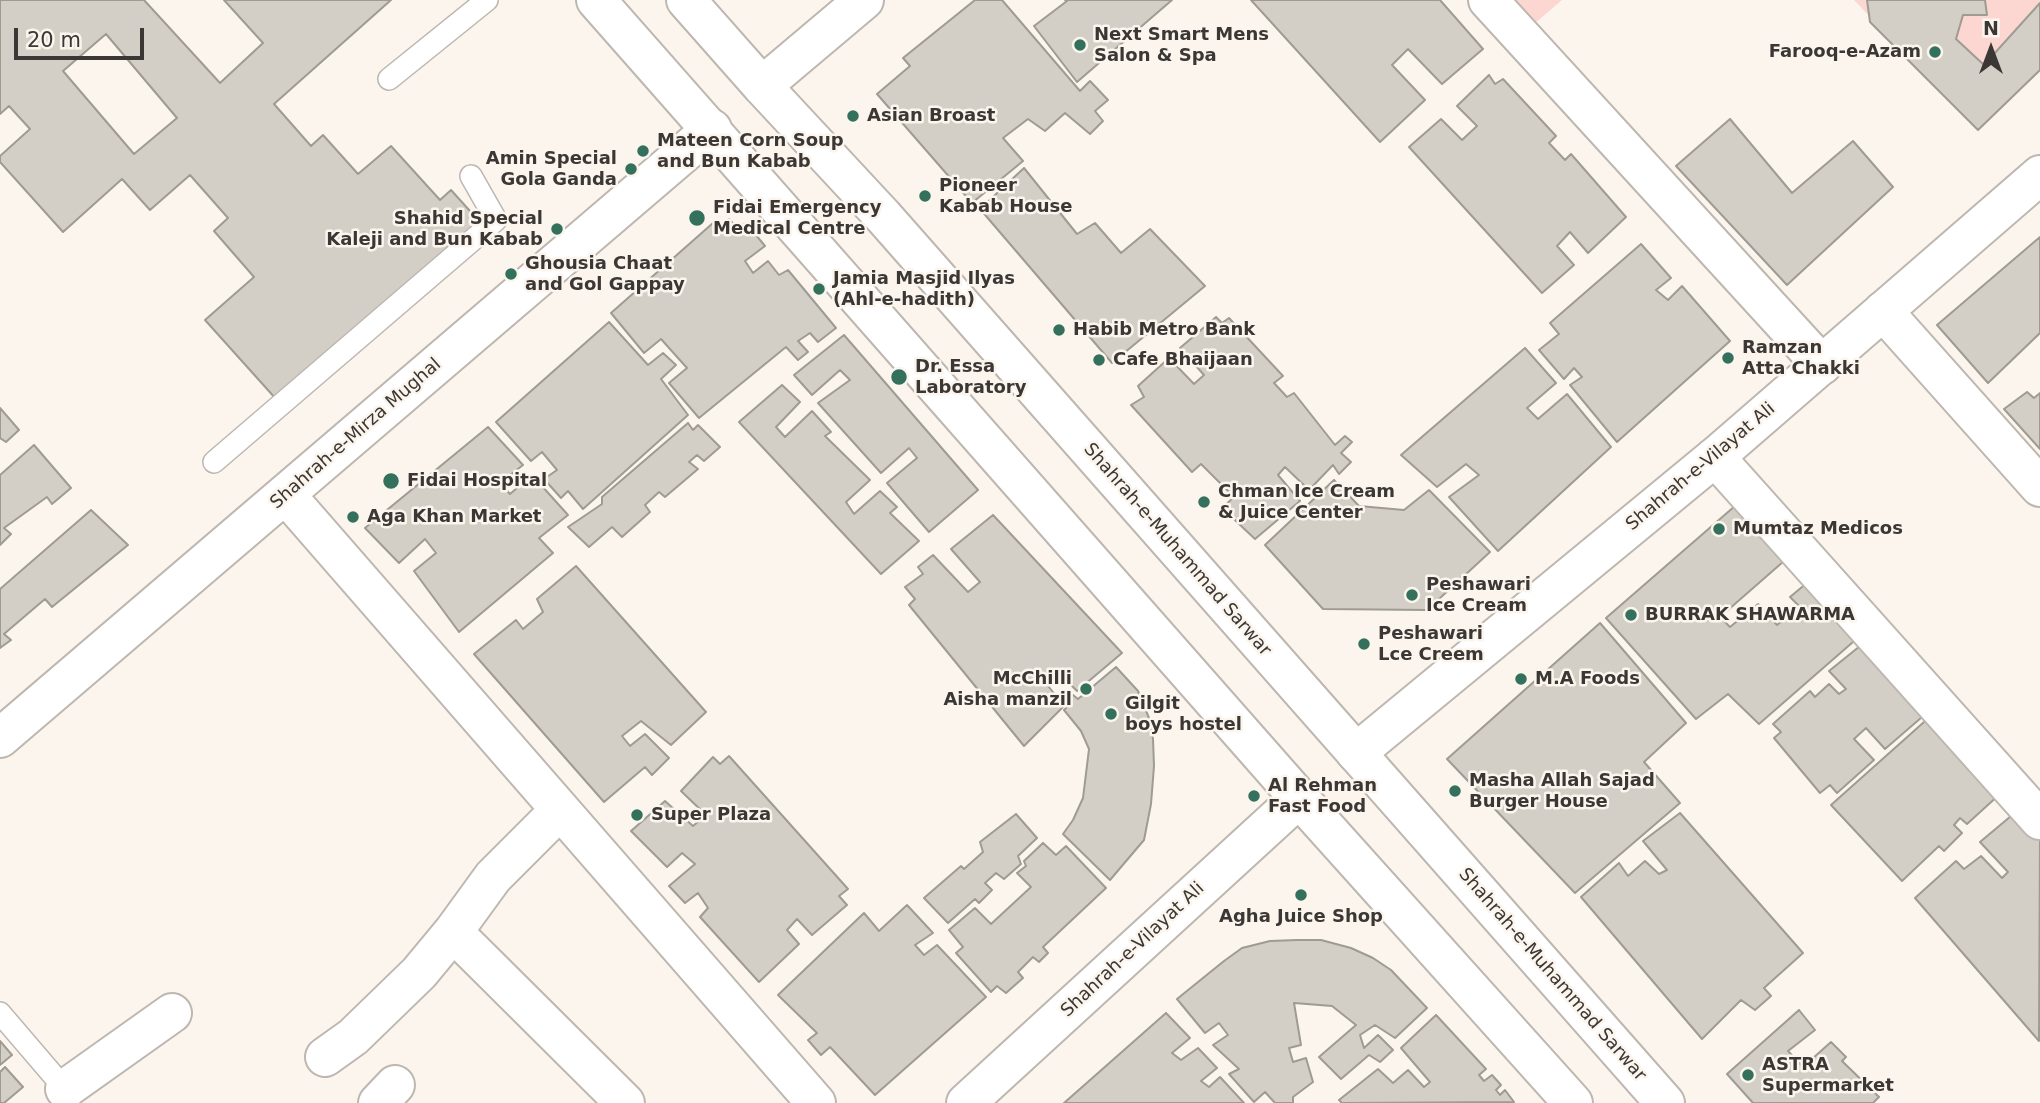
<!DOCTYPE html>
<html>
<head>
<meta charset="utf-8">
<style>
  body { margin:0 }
  #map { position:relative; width:2040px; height:1103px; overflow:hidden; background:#fcf5ee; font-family:"DejaVu Sans",sans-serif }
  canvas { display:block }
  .north { position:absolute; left:1956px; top:14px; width:70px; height:70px; -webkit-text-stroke:5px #fcf5ee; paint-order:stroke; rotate:0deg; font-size:19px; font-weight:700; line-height:28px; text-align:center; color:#3a3734 }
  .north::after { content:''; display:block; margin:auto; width:24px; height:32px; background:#3a3734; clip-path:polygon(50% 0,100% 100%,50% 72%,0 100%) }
  .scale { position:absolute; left:14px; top:28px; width:130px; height:32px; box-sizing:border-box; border:4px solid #3a3734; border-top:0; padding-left:9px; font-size:21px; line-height:24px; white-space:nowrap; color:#3a3734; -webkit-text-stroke:5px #fcf5ee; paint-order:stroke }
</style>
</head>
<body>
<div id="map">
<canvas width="2040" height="1103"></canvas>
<div class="north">N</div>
<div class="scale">20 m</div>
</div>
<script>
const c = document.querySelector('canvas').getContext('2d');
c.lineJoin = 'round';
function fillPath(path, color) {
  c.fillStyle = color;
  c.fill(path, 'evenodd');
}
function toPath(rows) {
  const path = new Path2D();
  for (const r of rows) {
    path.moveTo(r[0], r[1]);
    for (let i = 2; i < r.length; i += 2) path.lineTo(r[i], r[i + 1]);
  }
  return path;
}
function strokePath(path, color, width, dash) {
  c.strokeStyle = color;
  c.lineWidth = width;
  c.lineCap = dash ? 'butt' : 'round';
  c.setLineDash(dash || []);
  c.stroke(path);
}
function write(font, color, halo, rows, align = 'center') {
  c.font = font + ' "DejaVu Sans",sans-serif';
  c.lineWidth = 5;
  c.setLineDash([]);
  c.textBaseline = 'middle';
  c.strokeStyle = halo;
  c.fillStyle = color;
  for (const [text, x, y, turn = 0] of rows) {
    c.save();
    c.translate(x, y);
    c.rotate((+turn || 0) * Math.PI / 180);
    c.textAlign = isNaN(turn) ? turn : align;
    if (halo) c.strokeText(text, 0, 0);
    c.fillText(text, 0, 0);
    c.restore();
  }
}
fillPath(toPath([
  [1512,0,1562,0,1534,24],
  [1854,0,2040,0,2040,68,1978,130]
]), '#fcd6d1');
const building = toPath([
  [0,0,144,0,220,83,263,43,224,0,391,0,274,104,311,146,323,135,358,174,391,146,440,200,451,190,479,221,276,399,205,320,254,277,214,231,228,218,190,175,150,210,122,179,63,232,0,162,0,156,30,129,9,106,0,114,0,0],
  [106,34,177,118,134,154,63,71,106,34],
  [975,0,1002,0,1080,91,1090,81,1108,100,1095,111,1103,121,1090,134,1065,113,1045,131,1028,119,1003,138,1023,161,972,203,877,94,910,66,903,58,975,0],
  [1065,0,1172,0,1077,82,1034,26,1067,1,1065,0],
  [1251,0,1440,0,1483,49,1442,84,1408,49,1392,65,1425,100,1380,142,1251,0],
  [1867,0,1985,0,1987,15,1963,15,1956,39,1984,65,2040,3,2040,70,1978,130,1870,22,1867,0],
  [1489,75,1495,84,1503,79,1556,136,1549,143,1565,160,1571,154,1626,217,1588,253,1570,232,1557,246,1574,265,1542,293,1409,147,1441,119,1462,140,1477,126,1457,106,1489,75],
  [1730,119,1792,193,1853,141,1893,187,1787,285,1676,166,1730,119],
  [1024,168,1077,234,1095,223,1121,253,1150,229,1205,286,1112,363,980,209,1024,168],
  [729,219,737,228,746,223,765,246,745,261,753,273,768,261,779,275,788,270,836,328,818,342,810,333,798,341,808,352,798,360,786,347,699,418,669,383,687,368,661,339,644,353,611,313,713,223,719,229,729,219],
  [2040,237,2040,333,1988,383,1937,325,2040,237],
  [1641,244,1671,278,1656,290,1668,300,1682,286,1730,341,1617,442,1570,385,1582,377,1574,368,1564,379,1539,350,1559,334,1550,323,1641,244],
  [1216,317,1222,323,1229,318,1283,376,1274,383,1287,397,1294,393,1335,445,1345,436,1352,442,1341,453,1351,462,1339,474,1333,465,1309,490,1285,467,1278,475,1300,501,1255,539,1222,508,1234,497,1201,464,1192,472,1131,405,1144,397,1138,386,1169,358,1194,384,1204,375,1180,348,1216,317],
  [609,322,648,365,663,353,676,365,661,379,688,415,583,509,568,491,561,498,544,479,557,470,542,452,531,461,496,422,609,322],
  [844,335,978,490,929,532,887,483,917,458,909,448,881,473,818,403,850,380,840,370,812,395,794,375,844,335],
  [1525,348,1556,383,1527,408,1538,419,1567,394,1611,447,1498,551,1449,497,1479,475,1466,464,1437,487,1401,455,1525,348],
  [782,385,800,402,776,427,785,437,812,411,831,432,825,436,870,480,846,502,854,514,880,491,897,507,890,513,919,541,881,574,739,422,782,385],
  [2027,392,2034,398,2040,393,2040,449,2004,409,2027,392],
  [0,408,19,430,6,442,0,438,0,408],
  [688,423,693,430,698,425,720,447,704,461,697,455,689,462,698,469,665,497,659,492,645,505,650,512,622,537,612,527,589,547,568,527,602,504,602,497,688,423],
  [488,427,523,465,500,483,510,494,532,475,568,515,539,538,553,553,459,632,414,571,436,553,425,539,399,563,365,528,488,427],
  [34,445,71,488,52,504,47,497,4,528,11,534,0,545,0,475,34,445],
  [1334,480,1359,506,1404,510,1429,490,1490,552,1427,610,1323,609,1265,545,1334,480],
  [1743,499,1792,554,1720,617,1730,627,1758,604,1777,625,1800,607,1790,597,1814,577,1861,635,1759,724,1728,694,1696,719,1606,618,1743,499],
  [91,510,128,545,52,607,45,599,4,634,11,640,0,648,0,589,91,510],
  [993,515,1122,653,1077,691,1060,674,1045,682,1064,706,1024,746,909,605,915,599,905,587,923,574,918,567,933,555,968,592,980,582,951,549,993,515],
  [576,566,706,712,671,745,641,721,622,736,630,746,645,734,669,758,652,775,645,767,604,802,474,654,516,620,523,629,543,612,537,599,576,566],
  [1600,623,1686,723,1644,762,1680,803,1575,893,1447,759,1600,623],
  [1860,646,1922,717,1885,749,1866,728,1854,739,1874,760,1837,793,1830,785,1820,793,1774,738,1781,732,1773,724,1810,691,1815,697,1829,684,1839,694,1846,689,1829,671,1860,646],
  [1116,667,1138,691,1149,718,1153,739,1154,766,1151,804,1144,840,1110,880,1063,834,1073,820,1083,798,1089,749,1081,731,1064,710,1069,705,1066,701,1073,695,1078,699,1116,667],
  [1933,714,2001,793,1967,824,1960,818,1954,825,1962,833,1944,851,1939,846,1902,881,1831,805,1933,714],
  [729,756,848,889,839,896,847,905,812,935,797,919,787,930,799,944,759,982,700,917,708,908,698,893,685,903,669,886,695,864,682,853,667,867,631,831,665,801,693,826,706,815,681,791,713,757,720,764,729,756],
  [2017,811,2040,838,2039,1041,1915,898,1956,861,1964,869,1981,856,2002,878,2008,872,1980,842,2017,811],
  [1680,813,1803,953,1764,988,1771,996,1755,1010,1741,1000,1702,1039,1581,897,1619,863,1628,876,1645,861,1659,874,1667,870,1643,841,1680,813],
  [1016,814,1037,838,1018,856,1021,864,1004,879,996,873,985,883,992,890,979,903,975,899,948,923,924,898,961,866,964,869,983,852,980,842,1016,814],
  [1043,843,1056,855,1066,846,1106,888,1043,947,1048,953,1039,962,1033,957,1018,972,1023,978,1006,993,997,986,991,992,956,953,963,947,949,930,975,908,991,924,1031,887,1017,873,1026,866,1024,861,1043,843],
  [907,905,933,933,915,945,924,955,937,945,986,997,875,1095,830,1047,821,1055,808,1040,817,1033,778,995,864,913,879,931,907,905],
  [1297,940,1321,940,1351,948,1373,958,1391,970,1427,1008,1395,1038,1375,1025,1360,1035,1364,1048,1378,1035,1393,1050,1380,1062,1369,1055,1341,1079,1319,1057,1356,1025,1332,1006,1294,1003,1301,1045,1289,1048,1293,1062,1306,1058,1313,1082,1293,1097,1293,1103,1275,1103,1265,1092,1254,1102,1229,1074,1239,1069,1213,1045,1228,1035,1219,1023,1205,1033,1177,999,1224,961,1242,948,1270,941,1297,940],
  [1799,1010,1815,1030,1788,1051,1803,1067,1831,1042,1846,1057,1842,1061,1879,1097,1873,1103,1753,1103,1727,1074,1799,1010],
  [1166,1013,1190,1038,1172,1053,1181,1060,1198,1048,1217,1068,1201,1081,1209,1087,1220,1077,1244,1103,1064,1103,1166,1013],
  [1436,1015,1486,1069,1479,1075,1484,1081,1492,1075,1501,1085,1496,1090,1500,1095,1505,1090,1514,1102,1342,1103,1339,1100,1378,1069,1393,1083,1408,1070,1424,1087,1430,1082,1401,1048,1436,1015],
  [0,1041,12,1055,0,1065,0,1041],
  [5,1067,23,1087,4,1103,0,1103,0,1072,5,1067]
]);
fillPath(building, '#d3cfc6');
strokePath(building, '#9e9b93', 2);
const service = toPath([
  [389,79,487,0],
  [214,462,496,220,471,176],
  [0,1013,71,1096]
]);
const minor = toPath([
  [1488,0,1822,365],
  [762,86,864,0],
  [1883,311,2040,487],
  [1715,457,2040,820],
  [285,494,816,1103],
  [0,738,712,129],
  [453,932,625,1103],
  [325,1057,353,1037,419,973,453,932,493,877,559,811],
  [65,1089,172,1013],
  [378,1103,395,1085]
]);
const tertiary = toPath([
  [1356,753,1715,457,2040,175],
  [966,1103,1299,798]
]);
const secondary = toPath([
  [596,0,1299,798,1573,1103],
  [686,0,762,86,883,216,1665,1103]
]);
strokePath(service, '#beb7b0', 24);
strokePath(minor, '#beb7b0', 42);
strokePath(tertiary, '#beb7b0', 42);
strokePath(secondary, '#beb7b0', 42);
strokePath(service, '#fff', 21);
strokePath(minor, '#fff', 38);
strokePath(tertiary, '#fff', 38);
strokePath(secondary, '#fff', 38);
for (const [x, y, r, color] of [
  [1080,45,7,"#34715c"],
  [1935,52,7,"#34715c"],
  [853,116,7,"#34715c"],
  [643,151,7,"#34715c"],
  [631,169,7,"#34715c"],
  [925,196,7,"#34715c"],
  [697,218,9,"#34715c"],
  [557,229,7,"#34715c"],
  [511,274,7,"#34715c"],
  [819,289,7,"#34715c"],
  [1059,330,7,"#34715c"],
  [1728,358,7,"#34715c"],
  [1099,360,7,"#34715c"],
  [899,377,9,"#34715c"],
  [391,481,9,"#34715c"],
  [1204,502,7,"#34715c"],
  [353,517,7,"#34715c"],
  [1719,529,7,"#34715c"],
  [1412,595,7,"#34715c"],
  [1631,615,7,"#34715c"],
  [1364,644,7,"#34715c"],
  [1521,679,7,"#34715c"],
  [1086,689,7,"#34715c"],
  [1111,714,7,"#34715c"],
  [1455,791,7,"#34715c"],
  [1254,796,7,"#34715c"],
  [637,815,7,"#34715c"],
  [1301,895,7,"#34715c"],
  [1748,1075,7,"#34715c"]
]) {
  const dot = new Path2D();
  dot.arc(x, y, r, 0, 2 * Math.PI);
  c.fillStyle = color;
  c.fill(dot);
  strokePath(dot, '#fcf5ee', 2.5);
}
write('bold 18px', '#3a3734', '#fcf5ee', [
  ["Next Smart Mens",1094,35],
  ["Salon & Spa",1094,56],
  ["Farooq-e-Azam",1921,52,"right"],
  ["Asian Broast",867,116],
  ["Mateen Corn Soup",657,141],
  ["and Bun Kabab",657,162],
  ["Amin Special",617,159,"right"],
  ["Gola Ganda",617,180,"right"],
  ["Pioneer",939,186],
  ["Kabab House",939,207],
  ["Fidai Emergency",713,208],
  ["Medical Centre",713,229],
  ["Shahid Special",543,219,"right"],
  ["Kaleji and Bun Kabab",543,240,"right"],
  ["Ghousia Chaat",525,264],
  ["and Gol Gappay",525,285],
  ["Jamia Masjid Ilyas",833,279],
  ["(Ahl-e-hadith)",833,300],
  ["Habib Metro Bank",1073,330],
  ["Ramzan",1742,348],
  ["Atta Chakki",1742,369],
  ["Cafe Bhaijaan",1113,360],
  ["Dr. Essa",915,367],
  ["Laboratory",915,388],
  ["Fidai Hospital",407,481],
  ["Chman Ice Cream",1218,492],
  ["& Juice Center",1218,513],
  ["Aga Khan Market",367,517],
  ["Mumtaz Medicos",1733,529],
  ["Peshawari",1426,585],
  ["Ice Cream",1426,606],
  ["BURRAK SHAWARMA",1645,615],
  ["Peshawari",1378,634],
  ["Lce Creem",1378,655],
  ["McChilli",1072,679,"right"],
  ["Aisha manzil",1072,700,"right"],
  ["M.A Foods",1535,679],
  ["Gilgit",1125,704],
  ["boys hostel",1125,725],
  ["Masha Allah Sajad",1469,781],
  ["Burger House",1469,802],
  ["Al Rehman",1268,786],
  ["Fast Food",1268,807],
  ["Super Plaza",651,815],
  ["Agha Juice Shop",1301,917,"center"],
  ["ASTRA",1762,1065],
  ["Supermarket",1762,1086]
], 'left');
write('18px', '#3a3734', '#fcf5ee', [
  ["Shahrah-e-Mirza Mughal",356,434,-41],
  ["Shahrah-e-Vilayat Ali",1701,467,-40],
  ["Shahrah-e-Muhammad Sarwar",1177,550,49],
  ["Shahrah-e-Vilayat Ali",1133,950,-43],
  ["Shahrah-e-Muhammad Sarwar",1552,975,49]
]);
</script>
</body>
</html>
